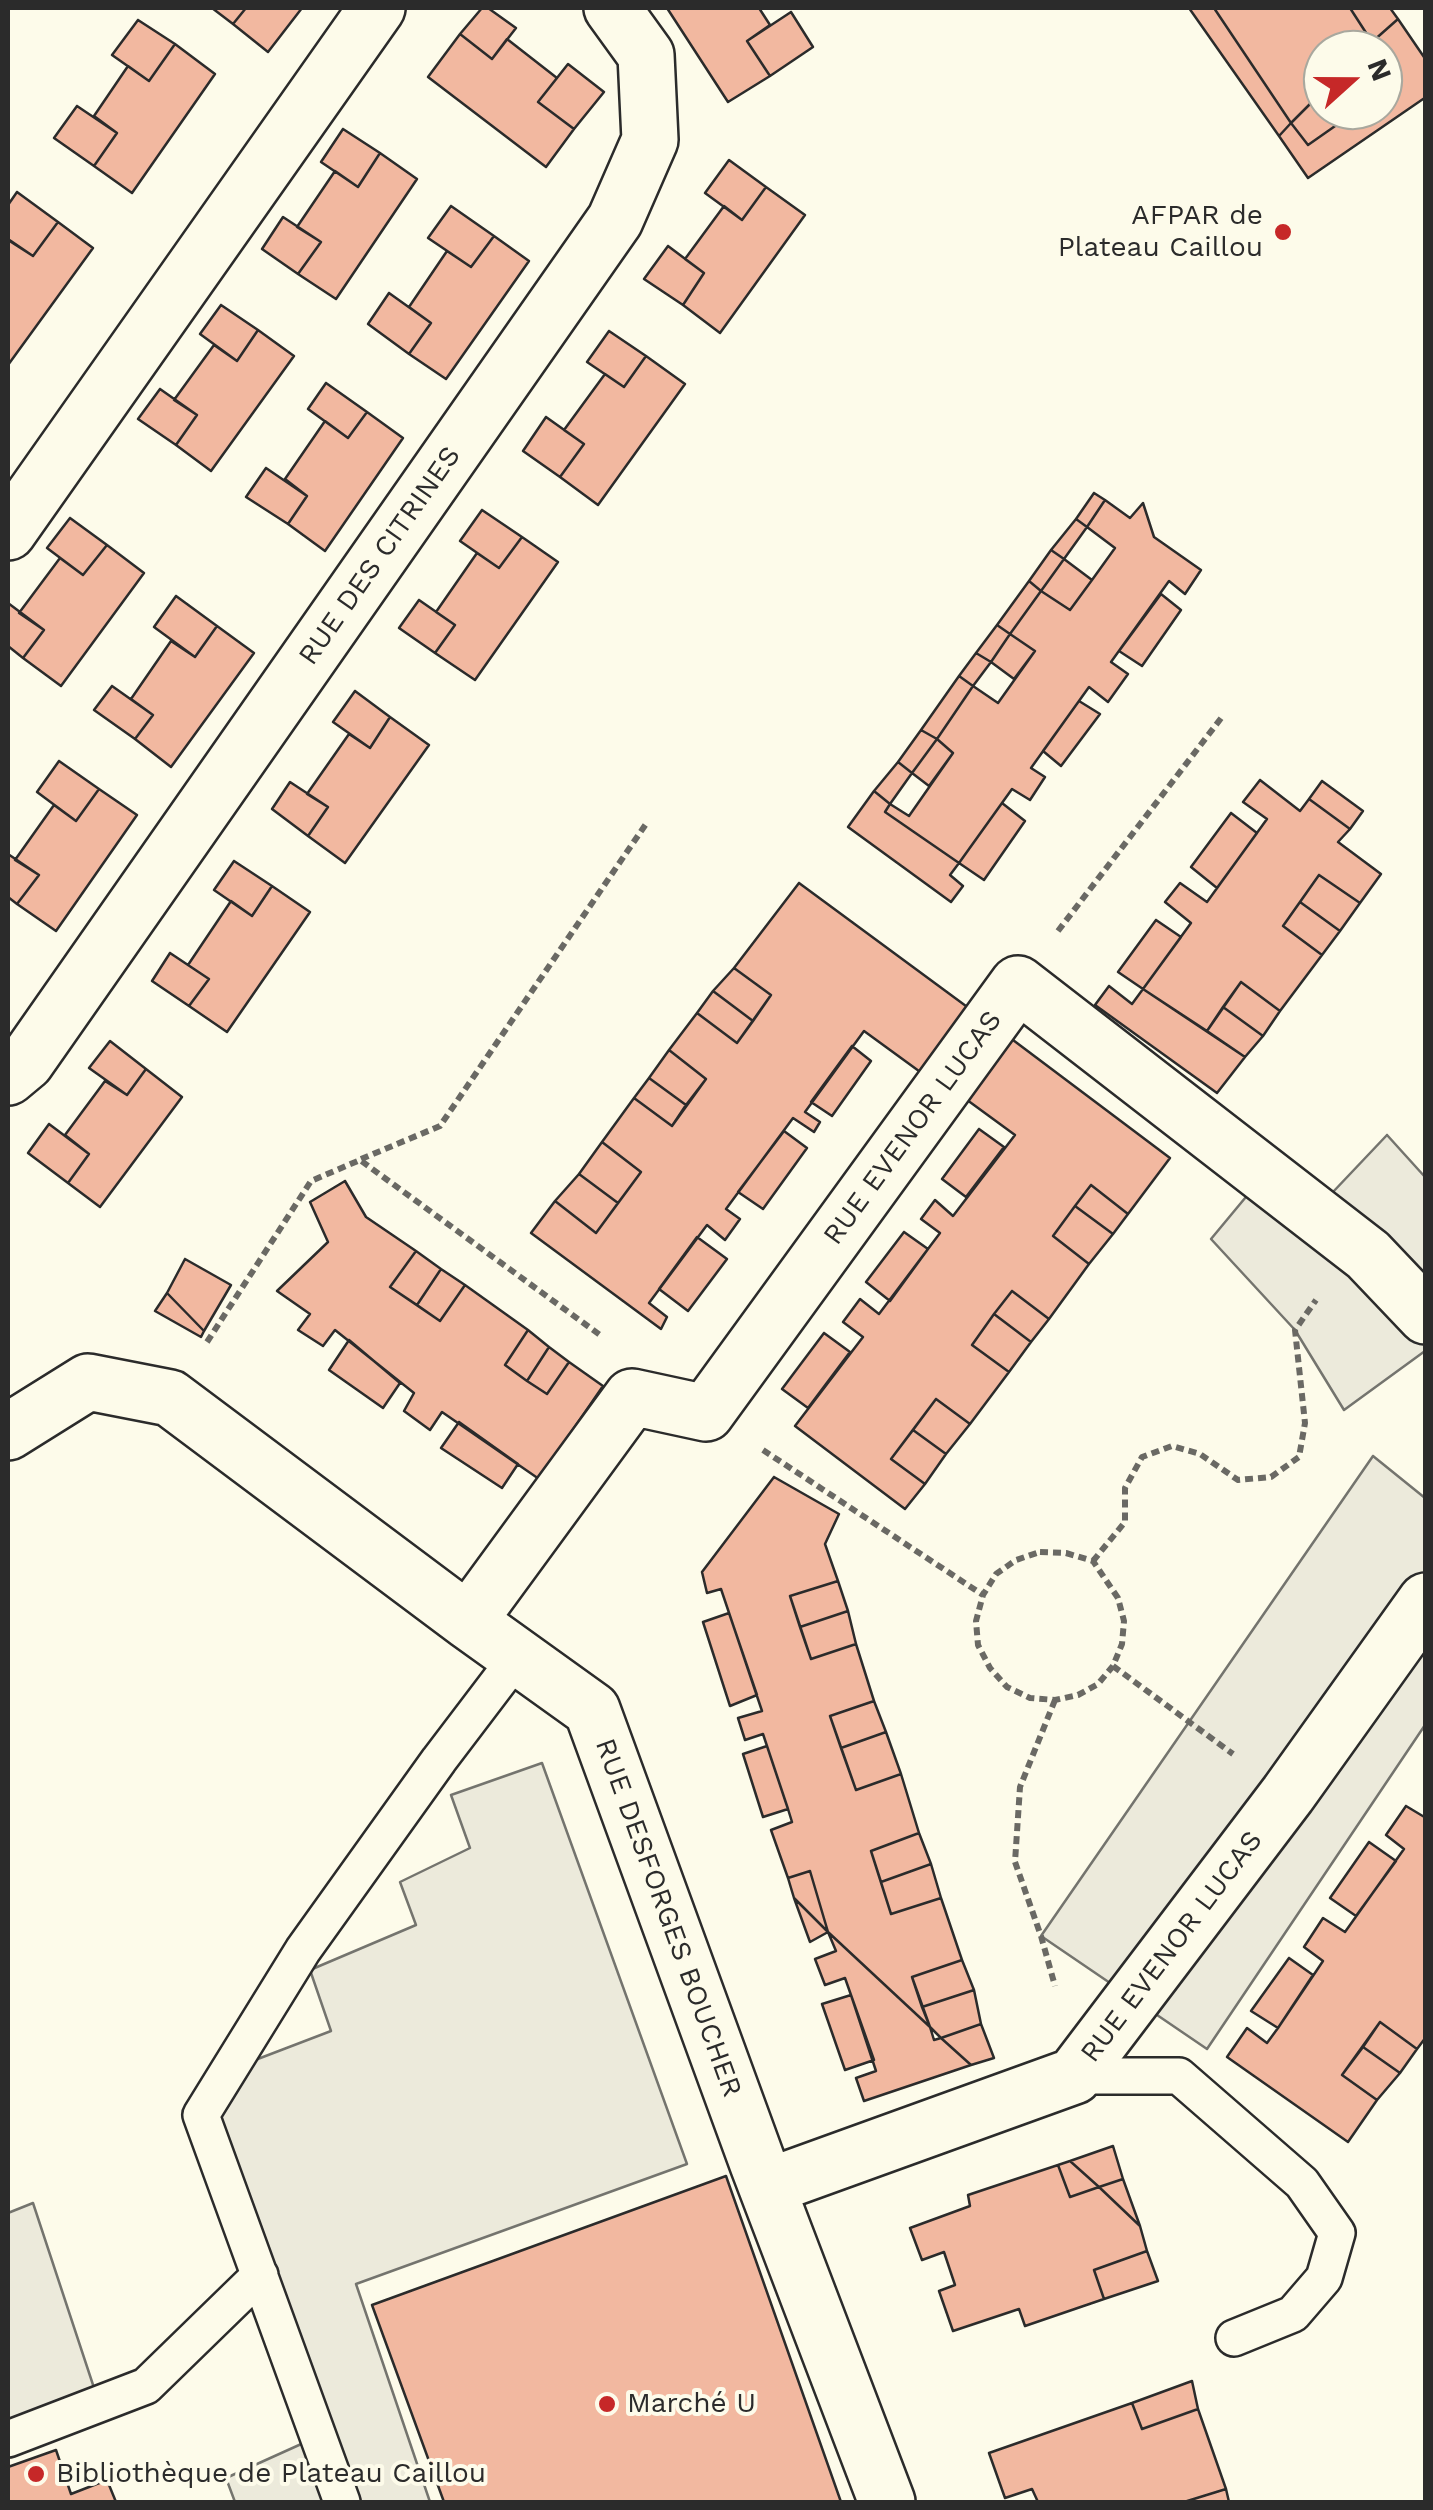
<!DOCTYPE html>
<html>
<head>
<meta charset="utf-8">
<style>
  body { margin:0 }
  #map { position:relative; width:1433px; height:2510px; overflow:hidden; background:#fdfbea; font-family:"Work Sans",sans-serif }
  canvas { display:block }
  .frame { position:absolute; inset:0; border:10px solid #2b2b2b; pointer-events:none }
  .north { position:absolute; left:1303px; top:30px; width:100px; height:100px; box-sizing:border-box; background:#fdfbea; border:2px solid #a9a89e; border-radius:50%; rotate:69deg; font-size:28px; font-weight:700; line-height:40px; text-align:center; color:#2b2b2b }
  .north::after { content:''; display:block; margin:auto; width:35px; height:45px; background:#c62828; clip-path:polygon(50% 0,100% 100%,50% 72%,0 100%) }
</style>
</head>
<body>
<div id="map">
<canvas width="1433" height="2510"></canvas>
<div class="frame"></div>
<div class="north">N</div>
</div>
<script>
const c = document.querySelector('canvas').getContext('2d');
c.lineJoin = 'round';
function fillPath(path, color) {
  c.fillStyle = color;
  c.fill(path, 'evenodd');
}
function toPath(rows) {
  const path = new Path2D();
  for (const r of rows) {
    path.moveTo(r[0], r[1]);
    for (let i = 2; i < r.length; i += 2) path.lineTo(r[i], r[i + 1]);
  }
  return path;
}
function strokePath(path, color, width, dash) {
  c.strokeStyle = color;
  c.lineWidth = width;
  c.lineCap = dash ? 'butt' : 'round';
  c.setLineDash(dash || []);
  c.stroke(path);
}
function write(font, color, halo, rows, align = 'center') {
  c.font = font + ' "Work Sans",sans-serif';
  c.lineWidth = 8;
  c.setLineDash([]);
  c.textBaseline = 'middle';
  c.strokeStyle = halo;
  c.fillStyle = color;
  for (const [text, x, y, turn = 0] of rows) {
    c.save();
    c.translate(x, y);
    c.rotate((+turn || 0) * Math.PI / 180);
    c.textAlign = isNaN(turn) ? turn : align;
    if (halo) c.strokeText(text, 0, 0);
    c.fillText(text, 0, 0);
    c.restore();
  }
}
const parking = toPath([
  [1387,1135,1425,1177,1425,1351,1344,1410,1295,1330,1211,1239,1265,1174,1314,1212,1387,1135],
  [1373,1456,1425,1498,1425,1725,1207,2049,1041,1936,1373,1456],
  [542,1763,687,2164,356,2284,430,2502,235,2502,226,2478,319,2436,201,2115,229,2070,331,2031,310,1970,416,1925,400,1882,470,1848,451,1795,542,1763],
  [33,2203,99,2403,8,2439,8,2213,33,2203]
]);
fillPath(parking, '#eceadb');
strokePath(parking, '#74746e', 2.5);
const building = toPath([
  [212,8,246,8,233,24,212,8],
  [246,8,302,8,268,52,233,24,246,8],
  [482,8,488,8,516,28,492,59,460,34,482,8],
  [667,8,759,8,770,25,747,41,770,76,728,102,667,8],
  [1189,8,1214,8,1291,123,1279,136,1189,8],
  [1214,8,1350,8,1372,42,1364,50,1323,50,1323,91,1291,123,1214,8],
  [1350,8,1390,8,1398,19,1372,42,1350,8],
  [791,12,813,47,770,76,747,41,791,12],
  [1398,19,1426,60,1426,97,1308,178,1279,136,1291,123,1308,145,1358,110,1383,110,1383,92,1401,80,1383,56,1383,50,1379,50,1372,42,1398,19],
  [138,20,175,44,149,81,112,55,138,20],
  [460,34,492,59,507,39,557,78,538,102,574,129,546,167,428,77,460,34],
  [175,44,215,74,132,193,94,166,117,133,94,116,128,66,149,81,175,44],
  [1383,56,1401,80,1383,92,1383,56],
  [568,64,604,92,574,129,538,102,568,64],
  [1323,91,1323,110,1358,110,1308,145,1291,123,1323,91],
  [77,106,117,133,94,166,54,138,77,106],
  [343,129,380,153,358,187,321,162,343,129],
  [380,153,417,179,336,299,298,274,321,242,297,227,335,171,358,187,380,153],
  [729,160,766,187,742,220,705,193,729,160],
  [766,187,805,215,720,333,683,305,704,273,685,259,724,206,742,220,766,187],
  [17,192,58,222,33,256,8,239,8,205,17,192],
  [451,206,494,236,471,267,428,238,451,206],
  [283,217,321,242,298,274,262,249,283,217],
  [58,222,93,248,8,365,8,240,33,256,58,222],
  [494,236,529,261,446,379,409,354,431,323,409,307,447,251,471,267,494,236],
  [668,246,704,273,683,305,644,279,668,246],
  [389,293,431,323,409,354,368,324,389,293],
  [221,305,258,330,237,361,200,334,221,305],
  [258,330,294,356,211,471,176,445,197,415,174,400,214,345,237,361,258,330],
  [609,331,646,356,624,387,587,362,609,331],
  [646,356,685,384,598,505,560,477,584,444,564,430,605,374,624,387,646,356],
  [326,383,367,412,348,438,308,409,326,383],
  [160,389,197,415,176,445,138,419,160,389],
  [367,412,403,438,325,551,288,524,307,496,285,479,325,421,348,438,367,412],
  [546,417,584,444,560,477,523,451,546,417],
  [266,468,307,496,288,524,246,497,266,468],
  [1094,493,1105,500,1087,527,1076,519,1094,493],
  [1105,500,1130,518,1143,503,1154,537,1201,570,1185,594,1169,581,1111,662,1128,674,1108,702,1089,687,1031,768,1045,777,1030,800,1012,789,959,863,885,812,890,804,909,816,953,753,937,739,973,686,998,703,1035,651,1010,634,1041,591,1070,610,1092,580,1115,548,1087,527,1105,500],
  [482,510,522,537,499,568,460,541,482,510],
  [70,518,107,545,83,575,47,548,70,518],
  [1076,519,1087,527,1064,559,1051,550,1076,519],
  [522,537,558,562,475,680,435,653,455,625,436,612,477,553,499,568,522,537],
  [107,545,144,573,61,686,23,658,44,630,19,613,60,558,83,575,107,545],
  [1051,550,1064,559,1041,591,1029,581,1051,550],
  [1064,559,1092,580,1070,610,1041,591,1064,559],
  [1029,581,1041,591,1010,634,997,625,1029,581],
  [1161,594,1181,610,1142,666,1119,651,1161,594],
  [176,596,217,626,195,657,154,627,176,596],
  [419,600,455,625,435,653,399,628,419,600],
  [8,603,44,630,23,658,8,646,8,603],
  [997,625,1010,634,991,662,976,653,997,625],
  [217,626,254,653,171,767,135,739,153,715,131,699,171,641,195,657,217,626],
  [1010,634,1035,651,1014,679,991,662,1010,634],
  [976,653,991,662,973,686,959,676,976,653],
  [959,676,973,686,937,739,921,730,959,676],
  [112,686,153,715,135,739,94,710,112,686],
  [355,691,390,717,370,748,333,722,355,691],
  [1079,701,1100,714,1061,766,1043,751,1079,701],
  [390,717,429,745,345,863,308,836,328,807,307,794,349,734,370,748,390,717],
  [921,730,937,739,912,773,898,762,921,730],
  [937,739,953,753,929,786,912,773,937,739],
  [59,761,99,789,76,821,37,792,59,761],
  [898,762,912,773,890,804,874,791,898,762],
  [1260,780,1300,811,1309,799,1350,829,1338,842,1381,874,1360,903,1319,875,1283,926,1322,955,1280,1011,1241,982,1207,1031,1143,989,1191,923,1165,902,1180,883,1207,902,1267,819,1243,802,1260,780],
  [1322,781,1363,811,1350,829,1309,799,1322,781],
  [290,782,328,807,308,836,272,809,290,782],
  [99,789,137,815,56,931,17,904,39,875,15,860,54,805,76,821,99,789],
  [874,791,890,804,885,812,959,863,950,875,963,886,951,902,848,827,874,791],
  [1002,803,1025,821,984,880,959,863,1002,803],
  [1231,813,1257,833,1217,888,1191,867,1231,813],
  [8,854,39,875,17,904,8,897,8,854],
  [234,861,272,886,252,916,214,890,234,861],
  [1319,875,1360,903,1340,931,1300,902,1319,875],
  [799,883,970,1009,923,1074,864,1031,805,1112,820,1122,814,1132,793,1118,726,1209,740,1219,725,1240,707,1225,649,1303,667,1317,661,1329,531,1233,555,1201,596,1233,641,1172,602,1142,634,1098,672,1126,706,1079,669,1050,697,1013,737,1043,771,995,734,968,799,883],
  [272,886,310,912,227,1032,189,1006,209,979,188,965,231,901,252,916,272,886],
  [1300,902,1340,931,1322,955,1283,926,1300,902],
  [1156,920,1181,937,1143,989,1118,972,1156,920],
  [170,953,209,979,189,1006,152,981,170,953],
  [734,968,771,995,753,1021,713,991,734,968],
  [1241,982,1280,1011,1263,1036,1223,1007,1241,982],
  [1109,986,1132,1004,1143,989,1245,1057,1217,1093,1095,1005,1109,986],
  [713,991,753,1021,737,1043,697,1013,713,991],
  [1223,1007,1263,1036,1245,1057,1207,1031,1223,1007],
  [1009,1037,1170,1158,1128,1214,1091,1185,1075,1206,1053,1236,1089,1264,1049,1319,1012,1291,994,1314,972,1345,1009,1372,970,1424,936,1399,891,1459,925,1484,905,1509,795,1426,863,1337,843,1322,860,1299,879,1314,940,1233,921,1219,935,1200,953,1216,1015,1135,963,1097,1009,1037],
  [110,1041,146,1069,127,1095,89,1068,110,1041],
  [852,1046,871,1061,832,1116,811,1102,852,1046],
  [669,1050,706,1079,686,1105,649,1078,669,1050],
  [146,1069,182,1097,100,1207,68,1183,89,1154,65,1135,105,1081,127,1095,146,1069],
  [649,1078,686,1105,672,1126,634,1098,649,1078],
  [49,1124,89,1154,68,1183,28,1153,49,1124],
  [979,1129,1004,1147,966,1197,942,1179,979,1129],
  [784,1131,807,1148,763,1209,738,1192,784,1131],
  [602,1142,641,1172,618,1203,579,1174,602,1142],
  [579,1174,618,1203,596,1233,555,1201,579,1174],
  [345,1181,366,1217,416,1251,390,1287,440,1321,465,1285,528,1330,505,1365,527,1381,547,1394,569,1362,603,1386,539,1479,442,1412,430,1430,404,1411,414,1393,335,1330,323,1346,298,1330,310,1314,277,1291,328,1242,310,1202,345,1181],
  [1091,1185,1128,1214,1113,1234,1075,1206,1091,1185],
  [1075,1206,1113,1234,1089,1264,1053,1236,1075,1206],
  [904,1232,928,1249,890,1301,866,1282,904,1232],
  [697,1237,727,1259,688,1311,659,1289,697,1237],
  [416,1251,441,1269,417,1305,390,1287,416,1251],
  [185,1259,231,1285,204,1331,167,1293,185,1259],
  [441,1269,465,1285,440,1321,417,1305,441,1269],
  [1012,1291,1049,1319,1031,1342,994,1314,1012,1291],
  [167,1293,204,1331,201,1337,155,1311,167,1293],
  [994,1314,1031,1342,1009,1372,972,1345,994,1314],
  [528,1330,549,1347,527,1381,505,1365,528,1330],
  [824,1333,850,1352,808,1408,782,1389,824,1333],
  [349,1340,400,1383,383,1408,329,1370,349,1340],
  [549,1347,569,1362,547,1394,527,1381,549,1347],
  [936,1399,970,1424,946,1454,913,1430,936,1399],
  [459,1422,518,1464,502,1488,441,1448,459,1422],
  [913,1430,946,1454,925,1484,891,1459,913,1430],
  [774,1477,839,1514,825,1544,838,1581,790,1596,811,1659,856,1644,874,1701,830,1716,856,1790,901,1774,919,1833,871,1851,891,1914,941,1898,962,1960,912,1977,930,2027,828,1932,810,1871,788,1878,771,1830,792,1822,788,1809,763,1734,745,1740,738,1718,762,1711,721,1589,707,1593,702,1572,774,1477],
  [838,1581,848,1611,800,1627,790,1596,838,1581],
  [848,1611,856,1644,811,1659,800,1627,848,1611],
  [729,1613,757,1695,730,1706,703,1622,729,1613],
  [874,1701,886,1732,841,1748,830,1716,874,1701],
  [886,1732,901,1774,856,1790,841,1748,886,1732],
  [767,1746,788,1809,763,1817,743,1754,767,1746],
  [1406,1806,1426,1818,1426,2037,1417,2049,1380,2022,1342,2075,1377,2100,1348,2142,1227,2057,1247,2028,1267,2043,1278,2028,1323,1961,1304,1947,1323,1918,1345,1932,1404,1849,1386,1835,1406,1806],
  [919,1833,931,1864,881,1882,871,1851,919,1833],
  [1369,1842,1396,1861,1356,1916,1330,1898,1369,1842],
  [931,1864,941,1898,891,1914,881,1882,931,1864],
  [810,1871,828,1932,794,1898,788,1878,810,1871],
  [794,1898,828,1932,810,1942,794,1898],
  [828,1932,930,2027,934,2040,941,2038,971,2065,864,2101,856,2078,876,2071,851,1995,845,1978,825,1985,815,1959,836,1951,828,1932],
  [1289,1958,1313,1975,1278,2028,1251,2011,1289,1958],
  [962,1960,974,1990,922,2007,912,1977,962,1960],
  [974,1990,981,2024,941,2038,930,2027,922,2007,974,1990],
  [851,1995,874,2060,845,2070,822,2004,851,1995],
  [1380,2022,1417,2049,1400,2073,1363,2047,1380,2022],
  [981,2024,994,2058,971,2065,941,2038,981,2024],
  [1363,2047,1400,2073,1377,2100,1342,2075,1363,2047],
  [1113,2146,1123,2179,1099,2187,1070,2161,1113,2146],
  [1070,2161,1099,2187,1070,2197,1058,2165,1070,2161],
  [1058,2165,1070,2197,1099,2187,1140,2226,1147,2251,1094,2270,1104,2299,1025,2326,1019,2309,953,2331,939,2291,955,2285,944,2252,922,2260,910,2228,970,2206,968,2195,1058,2165],
  [726,2176,841,2502,444,2502,372,2305,726,2176],
  [1123,2179,1140,2226,1099,2187,1123,2179],
  [1147,2251,1158,2281,1104,2299,1094,2270,1147,2251],
  [1192,2381,1198,2409,1142,2429,1132,2403,1192,2381],
  [1132,2403,1142,2429,1198,2409,1226,2489,1184,2502,1038,2502,1032,2489,1005,2498,989,2453,1132,2403],
  [56,2450,71,2494,107,2480,116,2502,8,2502,8,2467,56,2450],
  [1226,2489,1229,2502,1184,2502,1226,2489]
]);
fillPath(building, '#f2b8a0');
strokePath(building, '#2b2b2b', 2.5);
const service = toPath([
  [1074,2076,1179,2076,1302,2183,1337,2233,1324,2278,1293,2314,1234,2338],
  [8,2439,146,2386,260,2275],
  [342,2502,201,2115,303,1950,439,1760,518,1656]
]);
const minor = toPath([
  [8,532,377,8],
  [8,1077,26,1062,615,220,650,140,646,55,612,8],
  [8,1432,88,1382,170,1398,468,1621,592,1710,758,2164,887,2502],
  [468,1621,632,1397,706,1413,1018,984,1368,1255,1426,1316],
  [767,2187,1074,2076,1288,1794,1426,1601]
]);
strokePath(service, '#2b2b2b', 40);
strokePath(minor, '#2b2b2b', 60);
strokePath(toPath([
  [1058,931,1222,717],
  [361,1159,440,1126,648,821],
  [207,1342,311,1181,360,1160,600,1335],
  [763,1450,983,1595],
  [1040,1552,1066,1553,1093,1561,1118,1598,1124,1621,1122,1644,1113,1666,1098,1684,1078,1695,1055,1700,1030,1698,1007,1687,990,1668,978,1645,976,1621,983,1595,996,1574,1016,1560,1040,1552],
  [1093,1561,1125,1522,1125,1488,1142,1457,1172,1446,1200,1454,1238,1480,1271,1477,1299,1457,1305,1423,1295,1330,1316,1300],
  [1113,1666,1233,1754],
  [1055,1700,1020,1787,1015,1862,1041,1936,1055,1986]
]), '#6a6964', 6, [8, 5]);
strokePath(service, '#fdfbea', 35);
strokePath(minor, '#fdfbea', 55);
for (const [x, y, r, color] of [
  [1283,232,10,"#c62828"],
  [607,2404,10,"#c62828"],
  [36,2474,10,"#c62828"]
]) {
  const dot = new Path2D();
  dot.arc(x, y, r, 0, 2 * Math.PI);
  c.fillStyle = color;
  c.fill(dot);
  strokePath(dot, '#fdfbea', 4);
}
write('28px', '#2b2b2b', '#fdfbea', [
  ["AFPAR de",1263,216,"right"],
  ["Plateau Caillou",1263,248,"right"],
  ["Marché U",627,2404],
  ["Bibliothèque de Plateau Caillou",56,2474]
], 'left');
write('28px', '#2b2b2b', '#fdfbea', [
  ["RUE DES CITRINES",380,556,-55],
  ["RUE EVENOR LUCAS",913,1128,-54],
  ["RUE DESFORGES BOUCHER",668,1918,70],
  ["RUE EVENOR LUCAS",1172,1947,-53]
]);
</script>
</body>
</html>
